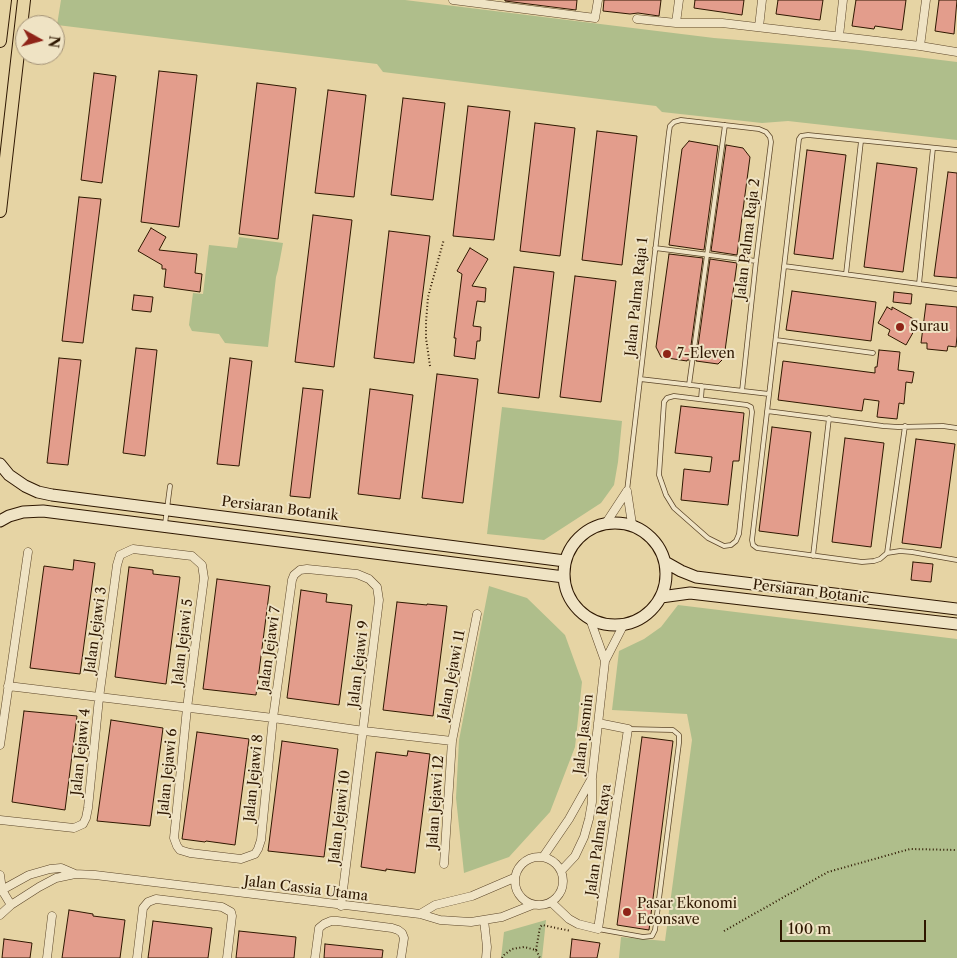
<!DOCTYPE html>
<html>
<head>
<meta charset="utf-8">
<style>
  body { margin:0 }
  #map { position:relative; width:957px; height:958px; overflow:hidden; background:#e6d4a4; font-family:"Libre Caslon Text",serif }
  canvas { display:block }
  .north { position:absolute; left:15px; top:15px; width:50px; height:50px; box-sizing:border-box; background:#efe3c4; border:1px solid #a29176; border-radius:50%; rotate:97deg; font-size:14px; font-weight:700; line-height:20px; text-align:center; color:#2e1700 }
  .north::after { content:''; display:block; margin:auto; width:18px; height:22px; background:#8f2418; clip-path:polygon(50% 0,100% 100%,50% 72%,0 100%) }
  .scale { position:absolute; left:780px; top:920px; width:146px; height:22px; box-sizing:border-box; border:2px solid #2e1700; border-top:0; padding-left:6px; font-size:15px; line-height:18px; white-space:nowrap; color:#2e1700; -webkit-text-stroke:4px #efe3c4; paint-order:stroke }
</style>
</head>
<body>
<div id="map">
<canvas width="957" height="958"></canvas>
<div class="north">N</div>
<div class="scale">100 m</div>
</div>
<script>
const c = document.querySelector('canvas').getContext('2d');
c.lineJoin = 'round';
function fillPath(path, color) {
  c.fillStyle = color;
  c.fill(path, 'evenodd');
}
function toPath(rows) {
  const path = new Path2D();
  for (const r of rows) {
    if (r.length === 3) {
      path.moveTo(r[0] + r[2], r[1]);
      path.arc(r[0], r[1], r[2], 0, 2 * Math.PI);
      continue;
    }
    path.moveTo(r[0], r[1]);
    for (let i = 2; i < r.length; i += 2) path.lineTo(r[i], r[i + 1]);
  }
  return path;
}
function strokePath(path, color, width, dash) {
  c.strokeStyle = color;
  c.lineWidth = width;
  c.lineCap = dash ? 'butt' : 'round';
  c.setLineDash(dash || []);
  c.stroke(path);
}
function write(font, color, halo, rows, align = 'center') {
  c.font = font + ' "Libre Caslon Text",serif';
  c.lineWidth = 4;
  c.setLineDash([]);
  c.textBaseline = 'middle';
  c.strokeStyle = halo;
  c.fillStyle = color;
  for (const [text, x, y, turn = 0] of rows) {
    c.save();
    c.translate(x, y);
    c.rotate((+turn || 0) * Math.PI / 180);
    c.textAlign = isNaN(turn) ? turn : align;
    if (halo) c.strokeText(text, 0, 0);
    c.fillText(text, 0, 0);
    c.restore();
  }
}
fillPath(toPath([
  [61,0,405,0,714,38,859,50,957,62,957,140,788,121,762,123,662,112,656,106,383,72,377,64,57,25],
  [239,237,283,243,278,270,276,277,268,347,225,343,219,334,192,331,189,325,193,293,203,294,209,245,237,248],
  [502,407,622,421,618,462,614,485,601,503,544,540,487,534],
  [489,586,527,598,565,635,582,682,575,747,550,812,509,857,464,873,456,798,459,740],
  [678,605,957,639,957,958,619,958,621,937,665,941,692,740,687,714,612,710,619,651,644,639,661,627],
  [546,920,542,958,501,958,504,932]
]), '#afbe8b');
const building = toPath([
  [505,0,577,0,576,10,505,1,505,0],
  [604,0,661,0,659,16,638,13,630,14,603,11,604,0],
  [695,0,744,0,742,15,694,8,695,0],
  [778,0,823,0,820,20,776,14,778,0],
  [856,0,906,0,902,30,875,26,874,29,852,26,856,0],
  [939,0,957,0,954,34,935,31,939,0],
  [159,71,197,75,179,227,141,222,159,71],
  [94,73,116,76,102,183,81,180,94,73],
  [257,83,296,88,278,239,239,234,257,83],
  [328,90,366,95,354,197,315,193,328,90],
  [403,98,445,103,433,200,391,195,403,98],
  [468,106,510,111,494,240,453,236,468,106],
  [535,123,575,128,560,256,520,251,535,123],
  [597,131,637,136,622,265,582,260,597,131],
  [689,141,718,146,704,250,669,245,682,149,689,141],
  [726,145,743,148,750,157,737,255,711,251,726,145],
  [807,150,846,155,833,259,794,254,807,150],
  [877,163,917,168,903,272,864,267,877,163],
  [948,172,957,173,957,278,934,276,948,172],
  [79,197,101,199,83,343,62,341,79,197],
  [313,215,352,220,334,367,295,362,313,215],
  [151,228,166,237,159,250,197,254,195,273,202,274,200,292,164,287,166,269,162,269,162,265,138,251,151,228],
  [389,231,430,236,414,363,374,358,389,231],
  [470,248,488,259,472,286,486,288,485,302,477,301,473,326,481,327,480,341,477,341,475,359,454,356,456,338,454,338,462,274,457,271,470,248],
  [669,254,703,258,689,360,687,360,687,361,661,357,656,347,669,254],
  [710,259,737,263,724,358,718,364,696,361,710,259],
  [514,267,554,272,539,398,498,393,514,267],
  [575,276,616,281,601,402,560,397,575,276],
  [792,291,876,302,871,341,786,330,792,291],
  [894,292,912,294,911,304,893,302,894,292],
  [134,295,153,297,151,312,132,310,134,295],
  [926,304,957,307,957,336,956,347,948,346,947,351,927,349,927,343,921,343,926,304],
  [887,307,892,310,892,307,919,322,906,345,888,335,890,330,878,323,887,307],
  [136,348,157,350,145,456,123,453,136,348],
  [879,350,900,352,898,370,914,372,912,383,906,382,904,404,899,403,897,419,877,417,879,401,864,399,862,411,778,400,783,361,875,373,875,367,877,367,879,350],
  [59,358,81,360,68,465,47,463,59,358],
  [230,358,252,361,239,466,217,464,230,358],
  [437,374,478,379,463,503,422,498,437,374],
  [303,388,323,390,310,498,290,496,303,388],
  [370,389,413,395,400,499,358,494,370,389],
  [681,406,744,413,739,461,733,461,728,505,681,500,684,469,710,472,712,457,675,453,681,406],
  [772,427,811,432,798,536,759,531,772,427],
  [845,438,884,443,871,547,832,542,845,438],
  [916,439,955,444,941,548,902,543,916,439],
  [74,560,95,563,80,674,30,668,44,566,73,570,74,560],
  [913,562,933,564,931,582,911,580,913,562],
  [129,567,153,570,153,574,180,577,166,684,115,677,129,567],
  [217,579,270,586,256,695,203,689,217,579],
  [301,590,327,594,326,602,352,605,339,705,287,698,301,590],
  [397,602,427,605,427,604,447,606,433,716,383,710,397,602],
  [24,711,77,716,65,810,12,802,24,711],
  [111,720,163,728,150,826,97,821,111,720],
  [197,732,249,739,235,845,206,841,205,842,182,839,197,732],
  [642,737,673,741,649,930,617,925,642,737],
  [282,741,338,749,324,857,268,851,282,741],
  [408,751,430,754,415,873,386,869,386,871,361,867,376,752,407,756,408,751],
  [69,910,93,914,93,916,125,920,120,958,62,958,69,910],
  [153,921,212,928,208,958,148,958,153,921],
  [239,931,296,937,294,958,236,958,239,931],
  [4,939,32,943,30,958,2,958,4,939],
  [572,939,600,943,597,958,570,958,572,939],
  [325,944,383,950,382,958,324,958,325,944]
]);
fillPath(building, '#e39d8c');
strokePath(building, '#2e1700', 1);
const lane = toPath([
  [957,150,808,135,801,136,799,139,752,540,753,545,757,548,862,562,874,561,880,559,887,553,900,551,912,552,957,560],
  [655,248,756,261],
  [784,266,957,289],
  [846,274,861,141],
  [919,284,933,148],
  [776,340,873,353],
  [640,379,769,394],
  [689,385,725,125],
  [674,396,747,405,751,407,752,412,739,534,736,541,731,545,724,546,708,538,674,508,666,495,659,475,664,402,667,398,674,396],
  [701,399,702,386],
  [767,411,883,426,898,427,943,426,957,428],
  [627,491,669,132,670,126,674,122,681,120,759,129,766,132,770,137,771,142,756,261,742,391],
  [165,524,170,486],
  [887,553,905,426],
  [813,556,829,418],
  [598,929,643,937,652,936,655,930,679,743,679,735,673,730,628,729]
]);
const street = toPath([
  [453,0,595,18,598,0],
  [637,19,676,23,722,23,920,46,957,52],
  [676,23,679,0],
  [759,27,762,0],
  [839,36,843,0],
  [920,46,926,0],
  [627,491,632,524],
  [606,523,627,491],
  [590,619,605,661],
  [8,686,273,718,364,731,452,741],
  [0,745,28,552],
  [0,820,74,828,83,824,86,818,88,808,99,698,117,565,120,555,133,549,192,556,202,565,204,578,187,708,174,838,177,846,180,850,190,853,241,859,255,854,258,849,261,840,273,718,292,580,294,575,300,570,307,569,357,574,369,579,377,587,379,600,341,906],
  [539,881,24],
  [543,857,569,819,592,778,605,661,624,624],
  [444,864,452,741,477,614],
  [561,871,575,856,584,837,589,819,592,802,592,780],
  [0,875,2,890,11,905],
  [0,891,29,875,50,869,61,868,75,874],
  [551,902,569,919,578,924,598,929,628,729,598,723],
  [420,914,435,905,472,896,514,878],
  [0,915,11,905,39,887,56,878,75,874,95,875,420,914,440,920,455,921,471,922,502,917,532,905],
  [484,920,487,947,486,958],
  [47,958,52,916],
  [137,958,143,908,148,902,156,899,222,907,231,912,232,916,227,958],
  [315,958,319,928,324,924,331,921,337,921,392,928,398,930,402,933,404,938,401,958]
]);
const secondary = toPath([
  [0,464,9,475,25,486,38,492,52,495,565,561],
  [0,521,9,516,23,512,43,511,564,577],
  [615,574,51],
  [665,562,681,571,696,577,957,609],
  [661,597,690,593,957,624]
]);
const primary = toPath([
  [0,41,5,0],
  [0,211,24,0]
]);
strokePath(lane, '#5c4629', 5.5);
strokePath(street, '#5c4629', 9);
strokePath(secondary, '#2e1700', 13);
strokePath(primary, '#2e1700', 14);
strokePath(toPath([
  [430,366,426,338,426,322,428,297,444,239],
  [724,931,828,872,910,849,957,850],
  [536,950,540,927,542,925,571,931],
  [502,958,504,955,512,949,524,947,536,950,540,958]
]), '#2e1700', 2, [1, 2.5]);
strokePath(lane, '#efe3c4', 4);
strokePath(street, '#efe3c4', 8);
strokePath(secondary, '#efe3c4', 11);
strokePath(primary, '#e6d4a4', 12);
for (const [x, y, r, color] of [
  [900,327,5,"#8f2418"],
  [667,354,5,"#8f2418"],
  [627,912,5,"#8f2418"]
]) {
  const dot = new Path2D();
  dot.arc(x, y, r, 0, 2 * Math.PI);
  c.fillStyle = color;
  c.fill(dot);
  strokePath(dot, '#efe3c4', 2);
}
write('14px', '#2e1700', '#efe3c4', [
  ["Jalan Palma Raja 2",748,239,-83],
  ["Jalan Palma Raja 1",637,297,-84],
  ["Persiaran Botanik",280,509,7],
  ["Persiaran Botanic",811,592,7],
  ["Jalan Jejawi 3",96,630,-82],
  ["Jalan Jejawi 5",183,642,-83],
  ["Jalan Jejawi 7",270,649,-82],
  ["Jalan Jejawi 9",359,664,-83],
  ["Jalan Jejawi 11",452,675,-79],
  ["Jalan Jasmin",584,734,-83],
  ["Jalan Jejawi 4",81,752,-84],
  ["Jalan Jejawi 6",168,772,-84],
  ["Jalan Jejawi 8",254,778,-84],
  ["Jalan Jejawi 12",436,802,-86],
  ["Jalan Jejawi 10",340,817,-83],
  ["Jalan Palma Raya",599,840,-82],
  ["Jalan Cassia Utama",306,889,7]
]);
write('14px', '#2e1700', '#efe3c4', [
  ["Surau",910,327],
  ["7-Eleven",677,354],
  ["Pasar Ekonomi",637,904],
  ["Econsave",637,920]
], 'left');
</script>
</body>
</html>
